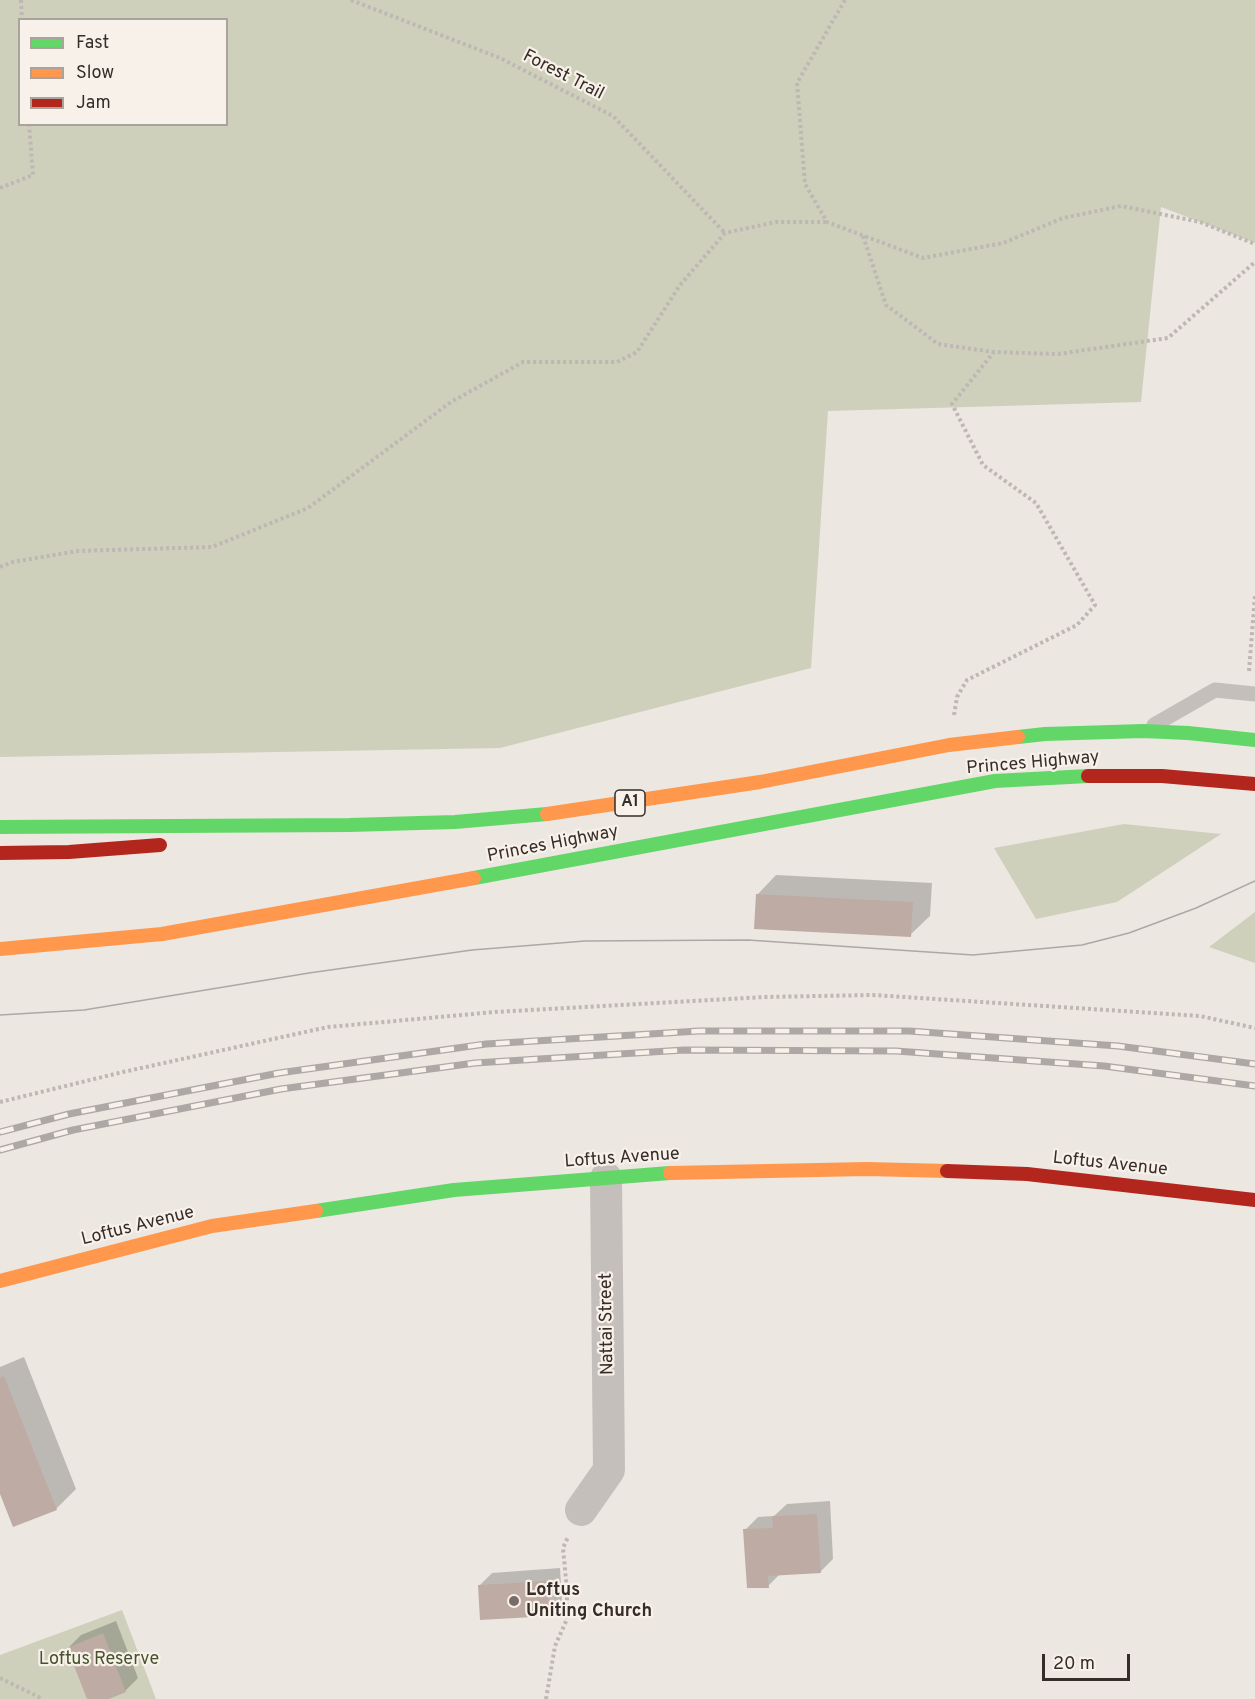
<!DOCTYPE html>
<html>
<head>
<meta charset="utf-8">
<style>
  body { margin:0 }
  #map { position:relative; width:1255px; height:1699px; overflow:hidden; background:#ece7e1; font-family:Overpass,sans-serif }
  canvas { display:block }
  .legend { position:absolute; left:18px; top:18px; width:210px; height:108px; box-sizing:border-box; background:#f8f1e9; border:2px solid #aaa29c; margin:0; padding:8px 10px; list-style:none; font-size:18px; color:#362c29 }
  .legend li { display:flex; align-items:center; gap:12px; height:30px }
  .legend b { width:30px; border:2px solid #aaa29c }
  .scale { position:absolute; left:1042px; top:1654px; width:88px; height:27px; box-sizing:border-box; border:3px solid #362c29; border-top:0; padding-left:8px; font-size:18px; line-height:21px; white-space:nowrap; color:#362c29; -webkit-text-stroke:4px #f8f1e9; paint-order:stroke }
</style>
</head>
<body>
<div id="map">
<canvas width="1255" height="1699"></canvas>
<ul class="legend">
<li><b style="height:8px;background:#63d668"></b>Fast</li>
<li><b style="height:8px;background:#ff974d"></b>Slow</li>
<li><b style="height:8px;background:#b3261e"></b>Jam</li>
</ul>
<div class="scale">20 m</div>
</div>
<script>
const c = document.querySelector('canvas').getContext('2d');
c.lineJoin = 'round';
function fillPath(path, color) {
  c.fillStyle = color;
  c.fill(path, 'evenodd');
}
function toPath(rows) {
  const path = new Path2D();
  for (const r of rows) {
    path.moveTo(r[0], r[1]);
    for (let i = 2; i < r.length; i += 2) path.lineTo(r[i], r[i + 1]);
  }
  return path;
}
function strokePath(path, color, width, dash) {
  c.strokeStyle = color;
  c.lineWidth = width;
  c.lineCap = dash ? 'butt' : 'round';
  c.setLineDash(dash || []);
  c.stroke(path);
}
function write(font, color, halo, rows, align = 'center') {
  c.font = font + ' Overpass,sans-serif';
  c.lineWidth = 4.5;
  c.setLineDash([]);
  c.textBaseline = 'middle';
  c.strokeStyle = halo;
  c.fillStyle = color;
  for (const [text, x, y, turn = 0] of rows) {
    c.save();
    c.translate(x, y);
    c.rotate((+turn || 0) * Math.PI / 180);
    c.textAlign = isNaN(turn) ? turn : align;
    if (halo) c.strokeText(text, 0, 0);
    c.fillText(text, 0, 0);
    c.restore();
  }
}
fillPath(toPath([
  [0,0,1255,0,1255,243,1161,207,1141,402,828,411,811,668,500,748,0,757],
  [20,20,226,20,226,124,20,124],
  [1124,824,1221,834,1117,902,1036,919,994,848],
  [1255,912,1255,963,1209,947],
  [122,1610,156,1699,0,1699,0,1655]
]), '#ced0bc');
fillPath(toPath([
  [776,875,932,883,930,916,910,935,757,895],
  [24,1357,76,1489,56,1509,0,1490,0,1367],
  [830,1501,833,1559,820,1572,780,1574,768,1586,745,1530,758,1517,774,1516,787,1504],
  [560,1568,562,1602,549,1615,479,1586,492,1573],
  [116,1621,138,1678,125,1691,105,1699,89,1699,68,1648,81,1635]
]), '#0003');
fillPath(toPath([
  [756,894,913,902,911,937,754,929],
  [4,1376,57,1510,13,1527,0,1494,0,1378],
  [817,1514,821,1573,768,1576,769,1588,747,1588,743,1529,773,1528,772,1516],
  [547,1581,550,1616,480,1620,478,1585],
  [103,1633,126,1692,109,1699,87,1699,67,1648]
]), '#beaba4');
strokePath(toPath([
  [21,0,22,20],
  [351,0,500,58,613,116,725,233],
  [845,0,797,83,805,184,827,222,923,258,1003,243,1063,218,1121,206,1200,222,1255,244],
  [0,188,33,175,29,124],
  [863,236,886,305,938,344,993,352],
  [0,567,13,562,78,551,212,547,308,508,451,402,523,362,617,362,637,352,680,285,725,233,776,222,827,222],
  [1249,671,1255,596],
  [954,715,957,697,967,680,1077,625,1095,605,1036,503,983,465,952,404,994,352,1058,354,1168,338,1255,262],
  [0,1102,123,1072,328,1027,495,1012,765,997,873,995,1200,1016,1255,1028],
  [0,1678,43,1699],
  [546,1699,555,1646,567,1619,567,1590,563,1548,568,1537]
]), '#beb7b3', 4, [3, 3]);
strokePath(toPath([
  [1154,725,1215,690,1255,694]
]), '#c5bfbb', 15);
strokePath(toPath([
  [581,1510,609,1470,606,1178]
]), '#c5bfbb', 32);
strokePath(toPath([
  [1018,737,1045,734,1143,731,1188,733,1255,740],
  [0,827,349,825,455,822,547,814],
  [474,878,995,781,1088,776],
  [316,1211,454,1190,670,1173]
]), '#63d668', 14);
strokePath(toPath([
  [547,814,760,782,949,745,1018,737],
  [0,949,162,934,474,878],
  [670,1173,867,1169,947,1171],
  [0,1281,212,1226,316,1211]
]), '#ff974d', 14);
strokePath(toPath([
  [1088,776,1162,776,1255,784],
  [0,853,69,852,160,845],
  [947,1171,1027,1174,1255,1200]
]), '#b3261e', 14);
strokePath(toPath([
  [0,1015,84,1010,309,973,472,950,585,941,748,940,973,955,1082,945,1129,933,1196,908,1255,881]
]), '#ada8a5', 1.5);
const rail = toPath([
  [0,1132,69,1114,279,1073,486,1044,699,1031,909,1031,1118,1046,1255,1064],
  [0,1150,73,1130,281,1089,475,1063,684,1050,896,1051,1104,1066,1255,1086]
]);
strokePath(rail, '#ada8a5', 7);
strokePath(rail, '#f8f1e9', 4.5, [14]);
for (const [x, y, r, color] of [
  [514,1601,6,"#766d69"]
]) {
  const dot = new Path2D();
  dot.arc(x, y, r, 0, 2 * Math.PI);
  c.fillStyle = color;
  c.fill(dot);
  strokePath(dot, '#f8f1e9', 2);
}
for (const [x, y, w] of [
  [630,803,30]
]) {
  const box = new Path2D();
  box.roundRect(x - w / 2, y - 13, w, 26, 4.5);
  c.fillStyle = '#f8f1e9';
  c.fill(box);
  strokePath(box, '#362c29', 1.5);
}
write('bold 16px', '#362c29', null, [
  ["A1",630,803]
]);
write('18px', '#362c29', '#f8f1e9', [
  ["Forest Trail",563,76,27],
  ["Princes Highway",1033,764,-5],
  ["Princes Highway",553,845,-11],
  ["Loftus Avenue",622,1159,-4],
  ["Loftus Avenue",1110,1165,6],
  ["Loftus Avenue",138,1227,-14],
  ["Nattai Street",608,1324,-91]
]);
write('bold 18px', '#362c29', '#f8f1e9', [
  ["Loftus",526,1591],
  ["Uniting Church",526,1612]
], 'left');
write('18px', '#46522e', '#f8f1e9', [
  ["Loftus Reserve",99,1660]
]);
</script>
</body>
</html>
